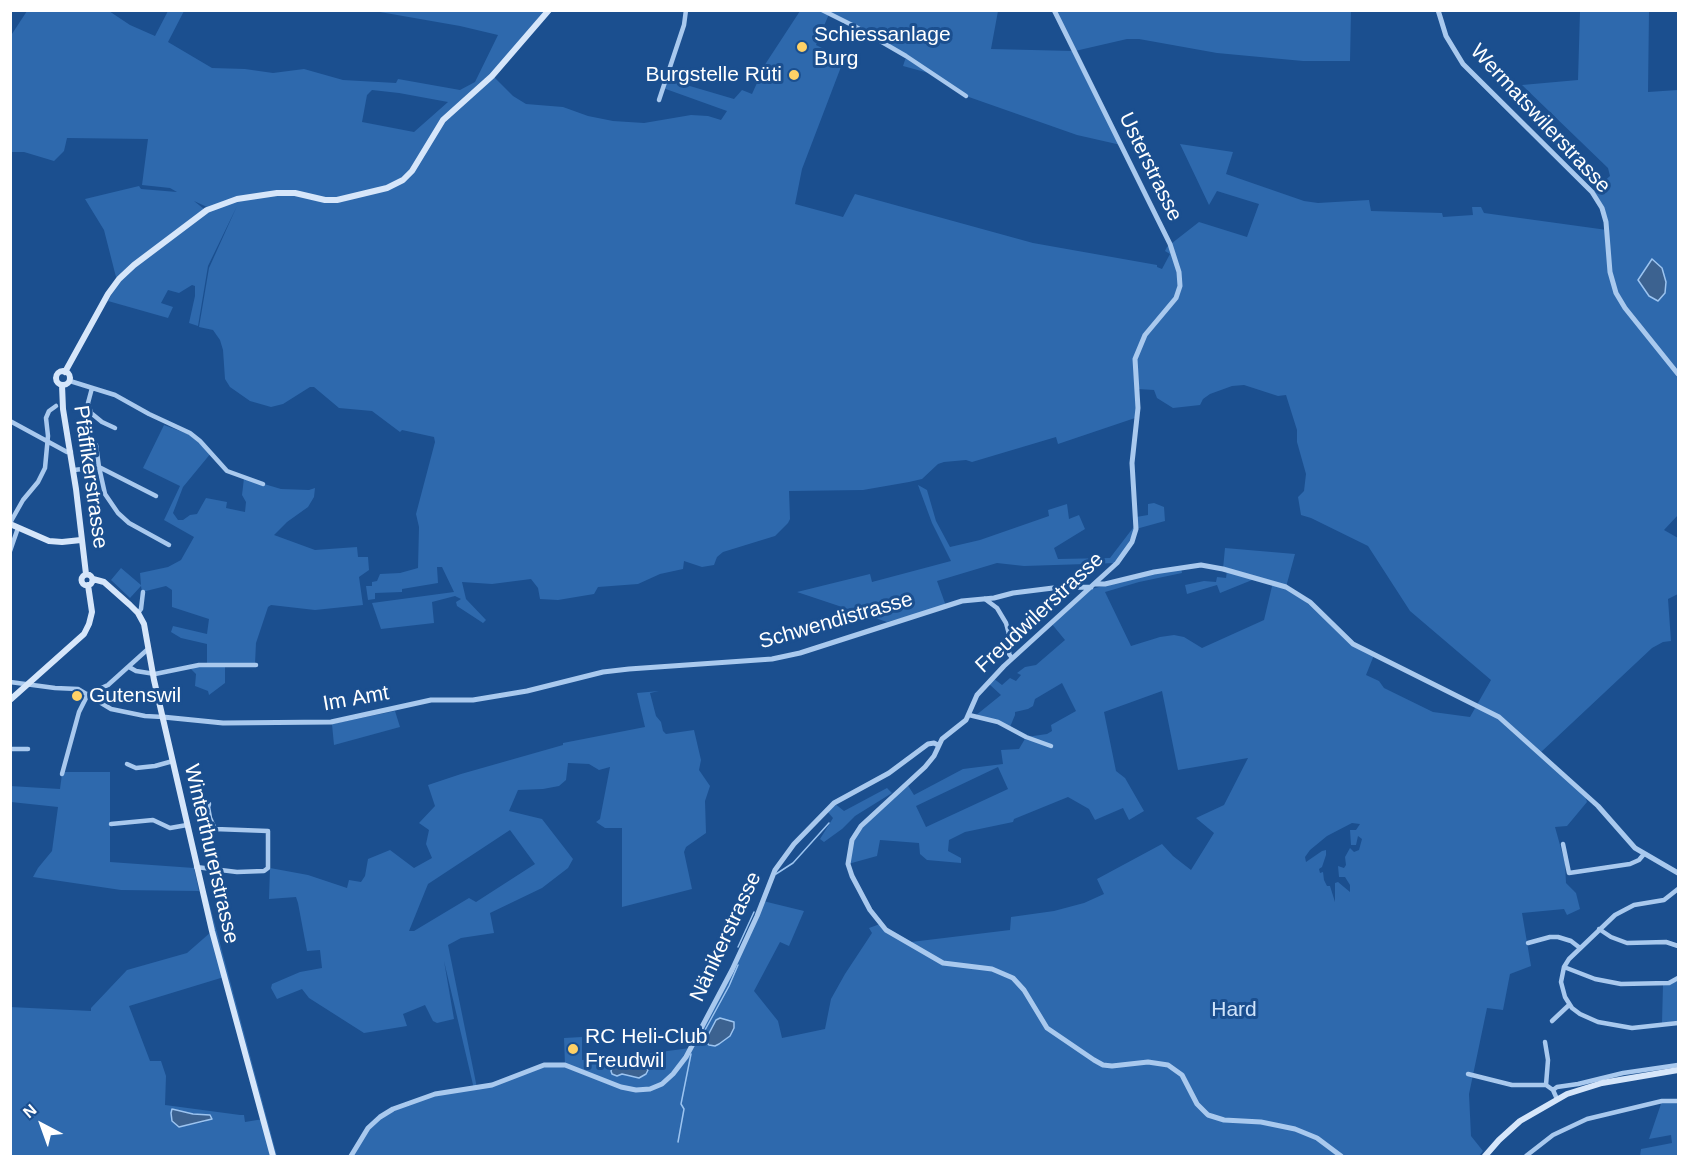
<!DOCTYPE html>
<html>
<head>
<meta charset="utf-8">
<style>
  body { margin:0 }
  #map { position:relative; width:1689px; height:1167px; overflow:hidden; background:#1b4f8f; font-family:Arial,sans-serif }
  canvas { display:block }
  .frame { position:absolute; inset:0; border:12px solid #fff; pointer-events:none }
  .north { position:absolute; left:12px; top:1095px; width:60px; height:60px; -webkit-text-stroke:4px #1b4f8f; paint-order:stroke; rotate:319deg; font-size:16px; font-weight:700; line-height:24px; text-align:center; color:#fff }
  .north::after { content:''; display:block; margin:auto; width:21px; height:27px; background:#fff; clip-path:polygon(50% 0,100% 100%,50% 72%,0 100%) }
</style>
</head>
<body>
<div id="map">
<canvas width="1689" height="1167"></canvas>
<div class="frame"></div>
<div class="north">N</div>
</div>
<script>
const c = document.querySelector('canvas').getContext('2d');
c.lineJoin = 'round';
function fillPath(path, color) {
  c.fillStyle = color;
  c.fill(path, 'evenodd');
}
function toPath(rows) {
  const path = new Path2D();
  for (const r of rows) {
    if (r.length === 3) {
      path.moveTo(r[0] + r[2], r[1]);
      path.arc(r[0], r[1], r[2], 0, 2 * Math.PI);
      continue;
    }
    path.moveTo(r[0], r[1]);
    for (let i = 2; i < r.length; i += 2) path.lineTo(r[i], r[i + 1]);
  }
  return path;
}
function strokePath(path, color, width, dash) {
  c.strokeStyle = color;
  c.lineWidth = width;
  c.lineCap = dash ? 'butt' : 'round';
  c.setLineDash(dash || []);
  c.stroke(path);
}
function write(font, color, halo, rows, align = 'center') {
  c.font = font + ' Arial,sans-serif';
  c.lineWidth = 6;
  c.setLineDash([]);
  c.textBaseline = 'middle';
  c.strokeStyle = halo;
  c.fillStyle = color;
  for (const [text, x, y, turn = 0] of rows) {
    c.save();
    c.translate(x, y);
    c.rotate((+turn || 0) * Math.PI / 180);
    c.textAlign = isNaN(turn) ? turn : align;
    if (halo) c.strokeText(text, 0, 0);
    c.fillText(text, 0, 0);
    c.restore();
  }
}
fillPath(toPath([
  [27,11,109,11,130,25,155,36,168,11,184,11,168,42,212,68,245,69,273,73,304,69,343,80,396,83,398,79,460,90,475,82,498,35,460,26,380,12,380,11,549,11,493,76,513,96,526,104,563,107,588,116,613,121,644,123,691,115,708,116,721,120,727,111,663,88,666,79,734,99,742,90,752,94,766,63,800,11,998,11,991,49,1073,51,1054,11,1351,11,1350,61,1303,61,1217,53,1139,39,1127,39,1075,51,1121,145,1077,135,966,96,936,75,903,66,906,57,829,14,816,45,844,59,802,169,795,204,843,217,855,194,1033,243,1157,265,1157,267,1162,269,1170,254,1165,251,1167,247,1199,222,1247,237,1259,204,1217,191,1209,205,1180,144,1233,152,1226,174,1304,201,1318,203,1369,200,1371,211,1442,213,1443,217,1473,215,1472,207,1481,207,1484,213,1607,230,1606,222,1592,192,1610,176,1608,168,1522,85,1578,80,1580,11,1649,11,1648,92,1678,90,1678,515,1664,530,1678,538,1678,594,1668,599,1671,641,1663,642,1652,648,1540,753,1584,793,1587,802,1567,826,1555,827,1565,863,1566,883,1576,893,1580,909,1567,915,1564,909,1522,913,1531,966,1510,974,1503,1010,1487,1008,1469,1094,1471,1136,1483,1151,1479,1156,351,1156,358,1142,380,1117,425,1097,474,1089,444,961,454,1019,437,1023,433,1021,425,1005,403,1014,407,1026,364,1033,309,998,302,989,277,999,271,988,272,984,300,972,322,968,320,950,307,951,298,903,296,897,269,899,270,868,308,875,347,888,349,880,361,882,365,876,368,859,390,850,414,868,432,858,426,844,429,830,419,823,435,806,428,785,461,774,563,745,563,743,645,727,637,693,659,691,650,693,656,716,661,722,663,731,666,734,694,730,701,760,699,770,710,786,705,801,706,833,686,847,684,852,692,889,622,907,622,828,605,828,596,822,600,819,610,767,599,770,589,764,568,763,566,780,559,786,543,789,518,790,509,811,542,819,573,859,568,868,542,888,490,913,494,933,461,938,448,945,477,1088,535,1068,565,1065,564,1038,582,1037,582,1060,623,1057,690,1048,715,1004,763,901,804,911,789,946,780,942,754,991,778,1021,782,1038,825,1029,831,999,845,974,872,933,869,928,880,924,911,942,1010,930,1011,917,1054,911,1084,903,1104,894,1097,879,1162,844,1173,856,1191,870,1214,833,1196,818,1224,805,1248,758,1178,770,1162,691,1104,712,1116,771,1125,778,1144,811,1129,820,1123,808,1095,820,1089,809,1068,797,1014,819,1013,822,965,832,949,840,948,851,961,858,961,863,927,860,920,854,919,843,880,840,877,856,848,864,856,834,907,784,914,795,963,769,1003,764,1001,750,1019,749,1026,737,1047,734,1052,731,1051,725,1076,711,1062,683,1035,699,1033,706,1028,709,1015,712,1015,715,1010,727,975,716,1001,695,988,683,993,678,1002,685,1010,678,1016,681,1021,675,1017,673,1025,667,1036,665,1065,640,1051,623,1091,589,1181,567,1182,573,1139,582,1105,592,1131,646,1160,637,1174,635,1184,637,1202,648,1264,620,1273,582,1257,578,1220,593,1217,585,1187,594,1185,585,1204,581,1216,582,1217,577,1226,578,1227,570,1223,569,1225,548,1295,554,1286,587,1295,592,1339,632,1374,655,1366,675,1379,681,1384,688,1433,712,1470,717,1491,680,1410,611,1368,546,1311,518,1301,515,1298,497,1304,491,1306,474,1297,442,1297,430,1286,395,1278,396,1244,385,1232,386,1210,394,1203,399,1200,405,1173,408,1157,398,1154,390,1138,389,1138,417,1058,444,1056,437,972,462,966,460,944,462,938,464,922,479,909,482,863,490,789,491,790,519,788,523,775,536,723,552,717,557,714,565,702,567,684,561,683,569,660,574,638,584,598,587,594,594,558,600,540,599,538,588,531,579,492,584,462,582,466,599,486,620,483,623,457,606,456,602,461,599,455,596,432,602,434,623,381,629,372,603,454,592,442,567,437,567,438,583,402,589,402,592,375,593,375,599,368,600,366,586,372,586,372,582,377,581,380,574,400,573,418,568,419,527,416,514,435,442,434,437,402,430,400,432,372,411,339,408,314,387,310,387,283,404,271,407,250,401,230,387,225,379,223,350,220,340,213,330,199,327,209,268,237,206,208,266,198,326,189,323,195,296,195,286,192,285,179,293,168,290,161,303,173,307,168,318,108,301,118,283,128,273,207,207,194,201,204,209,116,277,104,230,85,199,139,186,141,189,177,192,170,188,142,185,148,139,67,138,64,151,54,161,24,152,11,152,10,37],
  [372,90,399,93,448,102,414,132,362,122,367,95],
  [998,767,1008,789,926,827,916,806],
  [1352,823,1360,824,1356,830,1350,830,1351,845,1356,845,1358,836,1362,839,1359,850,1354,852,1350,848,1345,857,1346,865,1344,868,1338,866,1339,877,1345,877,1350,885,1350,892,1338,882,1335,883,1335,902,1330,886,1327,886,1324,880,1323,872,1320,873,1319,869,1322,867,1326,855,1326,850,1322,851,1306,862,1305,857,1310,850,1327,836],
  [510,830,535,864,476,902,469,898,414,931,409,931,428,884],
  [164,425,188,434,211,453,183,487,173,513,178,520,183,520,190,515,197,514,206,498,227,502,226,508,245,512,246,502,242,495,244,478,281,489,309,490,315,488,314,497,308,507,287,522,274,535,315,550,357,547,358,557,368,557,369,570,359,577,363,605,315,610,271,605,268,607,256,643,255,664,225,666,225,683,209,695,208,691,195,686,196,674,191,669,207,663,207,644,181,638,171,632,173,626,207,634,209,619,172,607,172,590,166,586,142,592,141,586,130,598,111,580,121,568,141,585,140,573,168,567,181,560,194,537,164,520,180,486,143,468],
  [918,485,927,490,936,521,950,547,980,540,1049,516,1048,510,1067,504,1069,519,1079,515,1085,529,1054,548,1058,559,1110,558,1136,524,1136,517,1148,515,1148,504,1154,503,1164,507,1165,521,1136,529,1117,563,1024,566,997,563,937,581,946,606,887,622,797,592,870,574,872,582,951,561,932,523],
  [395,711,400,727,334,745,332,724],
  [64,772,110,772,110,862,194,868,199,891,121,890,33,877,38,868,52,851,58,807,11,802,10,786,60,789,62,774],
  [887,788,892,793,855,816,842,829,824,842,820,839,833,818,826,810,834,803,844,811],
  [202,894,207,895,277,1156,11,1156,10,1007,91,1011,91,1008,127,970,187,953,211,932],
  [224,977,263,1119,245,1122,244,1115,240,1115,165,1105,166,1076,161,1061,150,1061,129,1006],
  [172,1109,193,1114,210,1115,205,1122,179,1127,172,1121],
  [1678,981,1678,1021,1662,1023,1663,985],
  [1662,1101,1678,1101,1678,1156,1640,1156,1641,1149,1672,1143,1671,1135,1649,1139]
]), '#2e69ad');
const water = toPath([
  [1652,259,1662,268,1666,282,1665,293,1658,301,1649,296,1638,280,1652,259],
  [720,1018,734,1022,734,1028,730,1036,719,1044,715,1046,709,1045,705,1041,716,1020,720,1018],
  [626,1063,644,1066,648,1070,646,1074,639,1078,622,1074,617,1076,612,1074,611,1071,613,1066,626,1063],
  [172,1109,193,1114,210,1115,212,1119,179,1127,172,1121,171,1113,172,1109]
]);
fillPath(water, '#3c6290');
strokePath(water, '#9cc4f0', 1.5);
strokePath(toPath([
  [776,874,793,863,829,823],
  [738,947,754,912],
  [699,1041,729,986,738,965],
  [678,1142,684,1109,681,1104,691,1054]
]), '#9cc4f0', 1.5);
strokePath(toPath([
  [822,10,856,27,906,56,966,96],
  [659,100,684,25,686,10],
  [70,381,115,395,149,414,190,433,200,441,227,471,263,484],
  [92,388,88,403,91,413,102,422,115,428],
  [10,421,67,452,71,452],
  [96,445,99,467,156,496],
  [74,470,99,467,105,494,118,513,129,523,169,545],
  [10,523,23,500,38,482,45,468,48,436,46,418,49,411,56,406],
  [10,551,18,528],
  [985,599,997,608,1006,623,1010,638,1009,654,1012,658],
  [138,613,141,609,143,592],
  [129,667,136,671,155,674,199,665,256,665],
  [10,682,55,688,78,689,111,709,145,716,163,717],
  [88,694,108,685,148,649],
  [969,715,998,722,1026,737,1051,746],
  [10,749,28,749],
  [127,764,136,768,155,766,173,761],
  [62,774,79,712,88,694],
  [111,824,153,820,170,828,187,825],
  [1563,844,1569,873,1630,864,1639,860,1644,854],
  [196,867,237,872,264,871,268,868,268,831,215,829,210,818,208,807,209,804],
  [1678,889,1664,900,1634,905,1615,915,1569,959,1564,967,1561,982,1565,997,1572,1008,1580,1014,1598,1022,1632,1028,1678,1023],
  [1599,929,1611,937,1627,943,1666,942,1678,946],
  [1528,943,1550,937,1558,937,1571,941,1580,948],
  [1564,967,1595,979,1621,984,1669,983,1678,978],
  [1552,1021,1569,1005],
  [1545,1042,1548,1060,1546,1085],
  [1468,1074,1512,1085,1546,1085,1553,1090,1557,1099],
  [1553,1090,1557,1087,1578,1084,1623,1073,1678,1065],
  [1526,1156,1553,1135,1587,1119,1662,1101,1678,1101]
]), '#a9c9ee', 4.5);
strokePath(toPath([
  [1054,10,1170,244,1179,272,1180,286,1176,298,1145,335,1135,359,1138,408,1132,463,1136,529,1132,542,1117,563,1004,666,977,695,966,720,942,739,934,756,925,767,861,826,852,840,848,864,852,876,870,910,886,930,943,963,992,969,1013,978,1024,990,1047,1028,1094,1060,1103,1065,1112,1066,1148,1062,1168,1065,1182,1075,1197,1104,1208,1115,1224,1120,1261,1122,1295,1129,1317,1138,1341,1156],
  [1438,10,1446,36,1463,64,1592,192,1602,208,1606,222,1610,272,1616,293,1625,308,1678,374],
  [1095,584,1105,584,1154,572,1201,565,1223,569,1286,587,1310,602,1353,644,1499,717,1598,806,1635,848,1678,873],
  [163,717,223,723,331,722,431,700,473,700,527,691,603,672,629,669,772,659,800,653,962,601,994,598,1013,593,1053,588,1091,587],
  [351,1156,368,1128,380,1117,393,1109,435,1094,492,1085,544,1065,565,1065,621,1087,636,1090,650,1089,662,1084,673,1074,686,1057,732,970,757,916,775,870,794,844,834,803,889,773,928,744,934,743,938,745]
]), '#a9c9ee', 5);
strokePath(toPath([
  [63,378,7],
  [65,372,108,294,119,279,134,265,207,210,237,199,277,193,295,193,325,200,337,200,387,188,403,180,412,171,443,120,492,76,549,10],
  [62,385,63,409,76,489,86,574],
  [10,524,49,541,62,542,81,540],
  [87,580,5.5],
  [93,579,104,582,130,605,138,613,144,624,154,680,212,931,273,1156],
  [10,700,84,634,89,624,92,612,88,585],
  [1485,1156,1499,1140,1520,1121,1567,1094,1602,1083,1678,1070]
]), '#d6e6fa', 6);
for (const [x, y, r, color] of [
  [802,47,6,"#ffd166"],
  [794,75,6,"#ffd166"],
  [77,696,6,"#ffd166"],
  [573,1049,6,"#ffd166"]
]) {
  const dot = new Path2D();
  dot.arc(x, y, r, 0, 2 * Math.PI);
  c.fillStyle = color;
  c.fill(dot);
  strokePath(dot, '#1b4f8f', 2);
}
write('21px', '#fff', '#1b4f8f', [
  ["Schiessanlage",814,35],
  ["Burg",814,59],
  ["Burgstelle Rüti",782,75,"right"],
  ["Gutenswil",89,696],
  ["RC Heli-Club",585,1037],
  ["Freudwil",585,1061]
], 'left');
write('21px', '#fff', '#1b4f8f', [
  ["Wermatswilerstrasse",1540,119,47],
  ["Usterstrasse",1150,167,64],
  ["Pfäffikerstrasse",90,477,82],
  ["Freudwilerstrasse",1040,613,-43],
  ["Schwendistrasse",836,621,-16],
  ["Im Amt",356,699,-10],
  ["Winterthurerstrasse",211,854,77],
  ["Nänikerstrasse",726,937,-65]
]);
write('21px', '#cfe3fa', '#1b4f8f', [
  ["Hard",1234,1010]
]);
</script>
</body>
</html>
